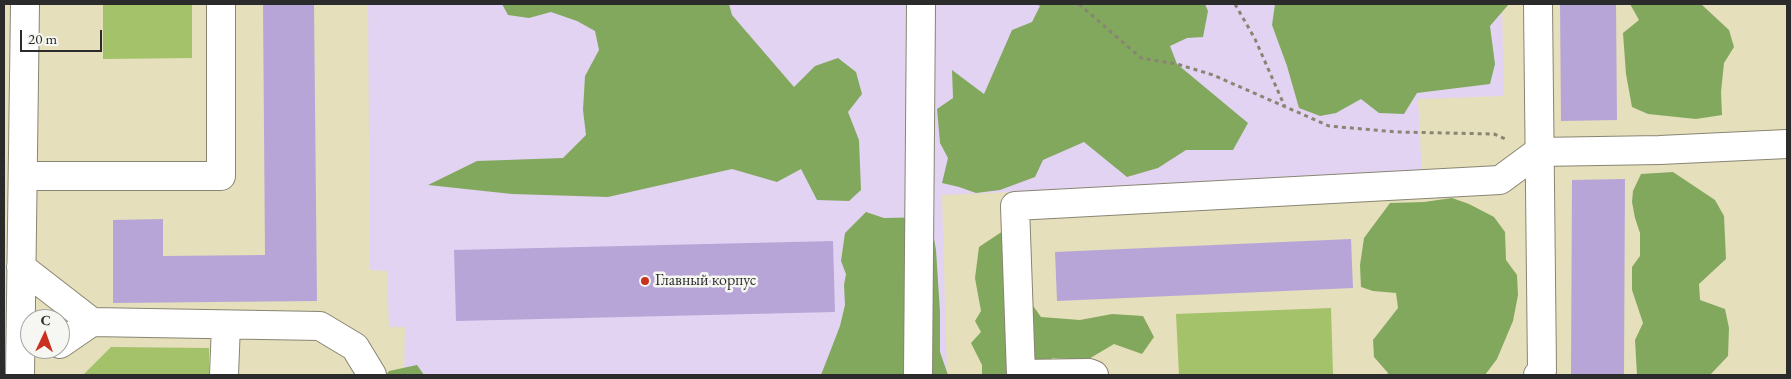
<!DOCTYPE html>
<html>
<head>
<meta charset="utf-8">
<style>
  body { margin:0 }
  #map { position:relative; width:1791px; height:379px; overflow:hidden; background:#e5dfbb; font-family:"EB Garamond",serif }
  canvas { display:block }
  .frame { position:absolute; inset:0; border:5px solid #2b2b2b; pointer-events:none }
  .north { position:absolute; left:20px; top:309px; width:50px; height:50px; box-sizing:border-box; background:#f6f6f2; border:1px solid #a5a5a2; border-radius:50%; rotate:3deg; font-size:14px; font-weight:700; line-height:20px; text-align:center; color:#2b2b2b }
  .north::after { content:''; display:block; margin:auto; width:18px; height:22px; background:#c8321e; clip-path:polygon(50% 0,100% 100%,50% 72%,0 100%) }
  .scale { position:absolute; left:20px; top:30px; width:82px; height:22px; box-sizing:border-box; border:2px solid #2b2b2b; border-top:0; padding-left:6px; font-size:15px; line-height:18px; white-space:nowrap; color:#2b2b2b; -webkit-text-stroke:4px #f6f6f2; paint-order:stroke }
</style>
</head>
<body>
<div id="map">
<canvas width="1791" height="379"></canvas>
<div class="frame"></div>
<div class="north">С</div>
<div class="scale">20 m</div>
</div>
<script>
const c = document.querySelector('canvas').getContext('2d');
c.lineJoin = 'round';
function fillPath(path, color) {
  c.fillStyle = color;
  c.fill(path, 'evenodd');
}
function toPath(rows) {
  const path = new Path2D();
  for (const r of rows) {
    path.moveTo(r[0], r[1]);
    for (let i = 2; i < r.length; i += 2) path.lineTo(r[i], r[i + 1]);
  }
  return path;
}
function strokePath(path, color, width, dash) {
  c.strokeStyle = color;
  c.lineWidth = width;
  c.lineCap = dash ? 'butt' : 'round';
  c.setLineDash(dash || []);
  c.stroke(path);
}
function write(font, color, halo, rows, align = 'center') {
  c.font = font + ' "EB Garamond",serif';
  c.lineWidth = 5;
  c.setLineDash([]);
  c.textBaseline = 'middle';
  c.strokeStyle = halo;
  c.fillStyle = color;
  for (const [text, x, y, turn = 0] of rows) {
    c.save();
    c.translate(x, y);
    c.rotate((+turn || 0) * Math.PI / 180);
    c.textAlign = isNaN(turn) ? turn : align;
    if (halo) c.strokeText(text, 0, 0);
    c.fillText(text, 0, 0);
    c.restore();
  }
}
fillPath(toPath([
  [368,4,1502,4,1504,96,1418,99,1422,174,942,195,947,375,404,375,405,327,389,327,387,271,370,270]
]), '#e3d3f2');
fillPath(toPath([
  [103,4,192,4,192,58,103,59],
  [1331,308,1333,375,1179,375,1176,314],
  [111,347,209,348,209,375,83,375]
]), '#a3c26a');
fillPath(toPath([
  [502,4,729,4,732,15,794,87,815,66,838,58,856,72,862,94,848,112,859,140,861,190,849,201,817,200,801,169,777,182,732,169,608,197,512,194,428,185,477,161,563,158,586,135,583,110,585,76,599,50,595,31,577,21,551,12,529,18,508,15],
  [1036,4,1205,4,1208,11,1203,37,1187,38,1170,46,1177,64,1248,123,1233,150,1186,150,1158,168,1127,177,1084,142,1043,160,1035,177,1000,190,976,193,959,187,942,183,948,158,940,143,937,109,953,98,952,70,984,94,1012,30,1032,22,1040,6],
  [1275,4,1509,4,1490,26,1495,64,1490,84,1417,93,1404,114,1379,113,1361,99,1336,113,1320,116,1299,108,1287,66,1272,25],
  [1630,4,1701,4,1729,30,1734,47,1724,63,1721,92,1722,115,1696,119,1648,114,1632,107,1626,74,1623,33,1639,20],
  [1673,172,1715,200,1724,216,1726,259,1699,284,1700,300,1725,309,1729,328,1728,356,1710,375,1637,375,1635,340,1643,323,1632,290,1632,267,1640,256,1640,233,1635,218,1632,202,1633,191,1641,174],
  [1452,198,1469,204,1494,217,1505,232,1506,260,1517,275,1518,295,1513,321,1497,359,1485,375,1387,375,1388,373,1374,357,1373,340,1398,308,1396,293,1373,291,1361,287,1360,265,1364,238,1390,203,1424,202],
  [866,212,884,218,930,217,936,250,940,312,940,352,948,375,821,375,840,326,845,305,844,285,846,274,841,261,845,233],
  [1003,231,1022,290,1041,317,1080,320,1112,314,1143,316,1154,337,1142,354,1114,344,1087,360,1052,358,1038,375,982,375,982,365,971,343,981,332,975,321,981,311,975,278,979,247],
  [417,365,424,375,386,375,389,371]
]), '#82a85e');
fillPath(toPath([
  [263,4,314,4,317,301,113,303,113,220,163,219,163,256,265,255],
  [1560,4,1616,4,1617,120,1561,121],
  [1625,179,1624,375,1571,375,1572,180],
  [1351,239,1353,288,1057,301,1055,252],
  [833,241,835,312,456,321,454,250]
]), '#b8a5d8');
const minor = toPath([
  [23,176,221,176,221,4],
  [21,267,92,322],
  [60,344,92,322,320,326,355,347,372,375],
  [1021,374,1089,373,1094,375],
  [20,375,25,4],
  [224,375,226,325],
  [918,375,921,5],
  [1021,375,1015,206,1500,180,1538,152,1660,150,1787,144],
  [1538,375,1542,371,1538,4]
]);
strokePath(minor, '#888573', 30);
strokePath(toPath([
  [1079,4,1141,58,1177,64,1213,75,1329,126,1397,132,1494,134,1508,140],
  [1235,4,1255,39,1285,107]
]), '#888573', 3, [4, 4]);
strokePath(minor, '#fff', 28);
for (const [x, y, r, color] of [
  [645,281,5,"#c8321e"]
]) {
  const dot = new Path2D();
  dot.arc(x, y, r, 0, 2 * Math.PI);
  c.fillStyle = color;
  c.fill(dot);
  strokePath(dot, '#f6f6f2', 2);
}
write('16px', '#2b2b2b', '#f6f6f2', [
  ["Главный корпус",655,281]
], 'left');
</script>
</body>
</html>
